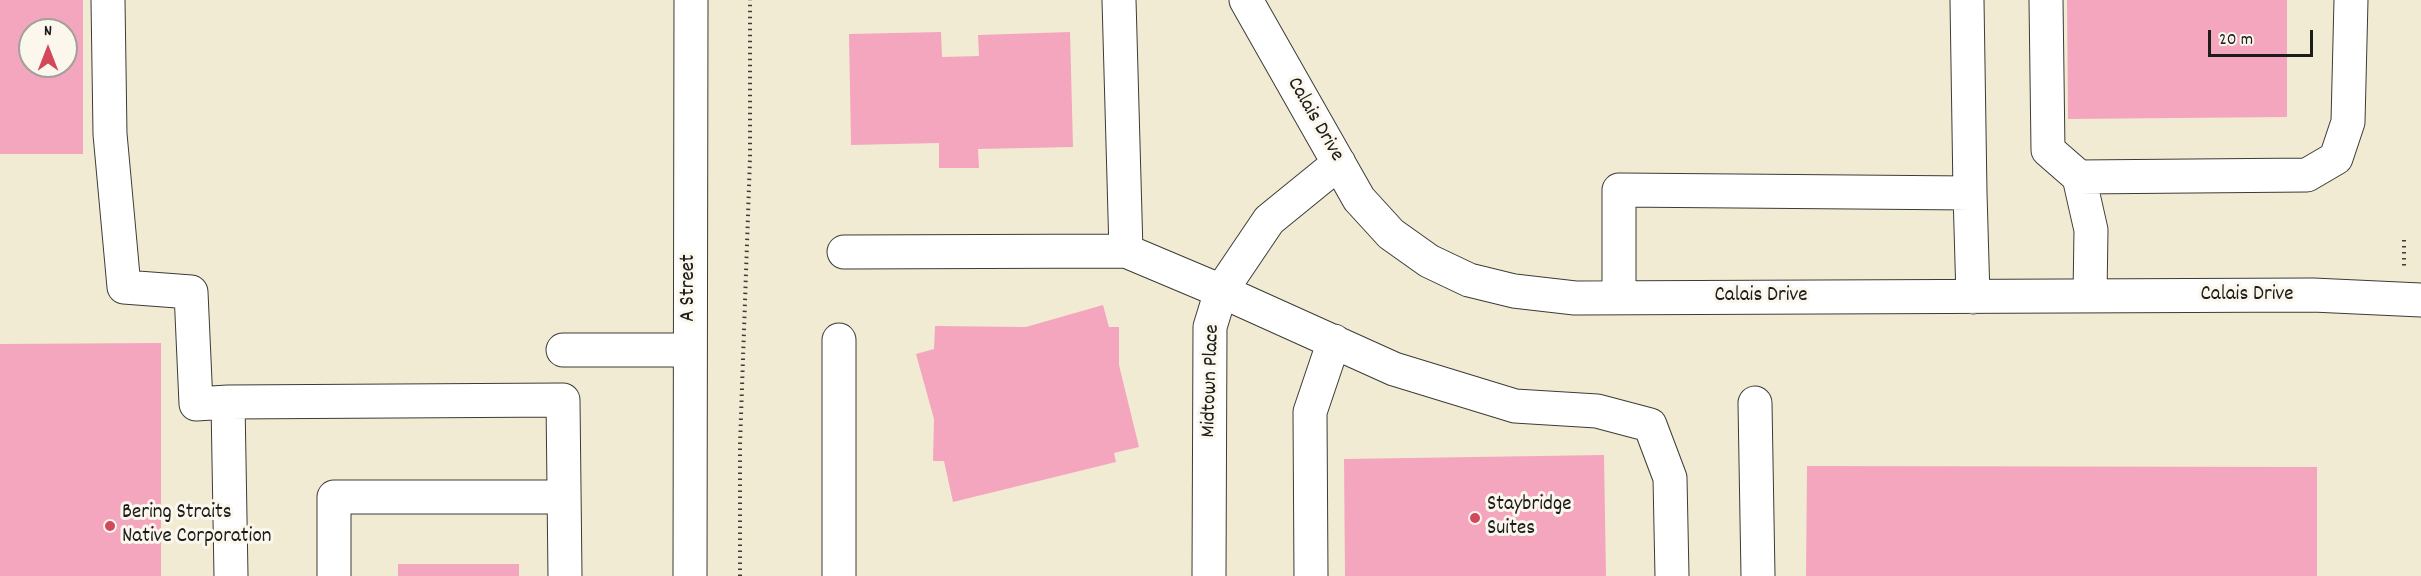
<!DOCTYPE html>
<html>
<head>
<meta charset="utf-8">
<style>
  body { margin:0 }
  #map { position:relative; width:2421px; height:576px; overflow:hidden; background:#f2ebd3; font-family:Dekko,sans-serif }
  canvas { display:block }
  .north { position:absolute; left:18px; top:18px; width:60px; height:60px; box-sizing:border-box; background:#fbf7ec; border:2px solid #a29f99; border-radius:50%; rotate:0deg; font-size:16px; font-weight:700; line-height:24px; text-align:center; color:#1c1c1c }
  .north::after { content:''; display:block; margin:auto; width:21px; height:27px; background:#d1495b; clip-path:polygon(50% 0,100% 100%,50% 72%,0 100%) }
  .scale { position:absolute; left:2208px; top:30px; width:105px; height:27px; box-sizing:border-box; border:3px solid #1c1c1c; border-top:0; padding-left:8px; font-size:18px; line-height:21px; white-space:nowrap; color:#1c1c1c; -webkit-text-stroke:4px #fbf7ec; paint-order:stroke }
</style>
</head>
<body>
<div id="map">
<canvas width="2421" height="576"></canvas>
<div class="north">N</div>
<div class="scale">20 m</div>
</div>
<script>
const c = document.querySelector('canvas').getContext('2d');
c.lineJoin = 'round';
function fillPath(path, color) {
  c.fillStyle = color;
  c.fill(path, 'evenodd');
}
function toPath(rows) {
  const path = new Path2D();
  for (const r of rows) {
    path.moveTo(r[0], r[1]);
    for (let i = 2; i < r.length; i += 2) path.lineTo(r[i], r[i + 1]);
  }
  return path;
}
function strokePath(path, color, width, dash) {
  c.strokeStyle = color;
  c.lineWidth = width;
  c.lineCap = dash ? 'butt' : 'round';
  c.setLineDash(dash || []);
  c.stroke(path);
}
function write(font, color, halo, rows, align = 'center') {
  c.font = font + ' Dekko,sans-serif';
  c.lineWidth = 6;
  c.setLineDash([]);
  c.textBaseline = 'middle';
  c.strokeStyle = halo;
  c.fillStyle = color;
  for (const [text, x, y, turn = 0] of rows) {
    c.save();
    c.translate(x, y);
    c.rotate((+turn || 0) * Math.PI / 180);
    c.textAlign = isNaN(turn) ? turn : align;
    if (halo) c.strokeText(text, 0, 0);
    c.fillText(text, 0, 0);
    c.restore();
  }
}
fillPath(toPath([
  [0,0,83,0,83,154,0,154],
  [30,30,66,30,66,66,30,66],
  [2067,0,2287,0,2287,117,2068,119],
  [941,32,942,57,979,56,978,35,1070,32,1073,147,978,149,979,168,939,168,939,143,851,145,849,34],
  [1103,305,1109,327,1119,327,1119,365,1139,447,1114,453,1116,462,953,502,944,461,933,461,934,419,916,354,934,349,935,326,1026,327],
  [161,343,161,576,0,576,0,344],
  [1604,455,1606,576,1345,576,1344,459],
  [1807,466,2317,467,2317,576,1806,576],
  [398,564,519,564,519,576,398,576]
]), '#f4a6be');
const minor = toPath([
  [108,0,110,134,124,287,191,292,196,404,228,402],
  [1119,0,1126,251],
  [1246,0,1359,199,1391,234,1429,261,1469,280,1514,291,1575,298,2313,295,2421,300],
  [1967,0,1970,193],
  [2046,0,2048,150,2079,177,2307,175,2336,158,2348,122,2351,0],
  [2079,177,2091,230,2090,296],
  [844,252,1126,251,1221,291,1394,369,1515,406,1597,411,1650,425,1670,478,1672,576],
  [1619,298,1619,190,1970,193,1973,297],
  [839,340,839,576],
  [563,350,690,350],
  [1755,403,1758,576],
  [231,576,228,402,563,400,565,576],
  [334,576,334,497,564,497],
  [1209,576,1210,327,1221,291,1269,220,1339,163],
  [1311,576,1310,412,1334,341]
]);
const major = toPath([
  [690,576,691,0]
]);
strokePath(minor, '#3c3b37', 35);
strokePath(major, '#3c3b37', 35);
strokePath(toPath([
  [2404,240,2404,266],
  [740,576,740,445,750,158,750,0]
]), '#3c3b37', 4, [1.5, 4.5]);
strokePath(minor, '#fff', 33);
strokePath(major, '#fff', 33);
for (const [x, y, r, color] of [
  [1475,518,6,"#d1495b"],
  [110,526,6,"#d1495b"]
]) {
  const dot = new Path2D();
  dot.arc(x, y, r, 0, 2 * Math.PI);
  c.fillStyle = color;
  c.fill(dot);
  strokePath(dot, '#fbf7ec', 2);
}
write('21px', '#1c1c1c', '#fbf7ec', [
  ["Calais Drive",1314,120,60],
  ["A Street",690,288,-90],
  ["Calais Drive",2247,296],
  ["Calais Drive",1761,297],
  ["Midtown Place",1212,381,-88]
]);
write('21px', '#1c1c1c', '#fbf7ec', [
  ["Staybridge",1487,506],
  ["Suites",1487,530],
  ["Bering Straits",122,514],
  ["Native Corporation",122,538]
], 'left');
</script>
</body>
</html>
